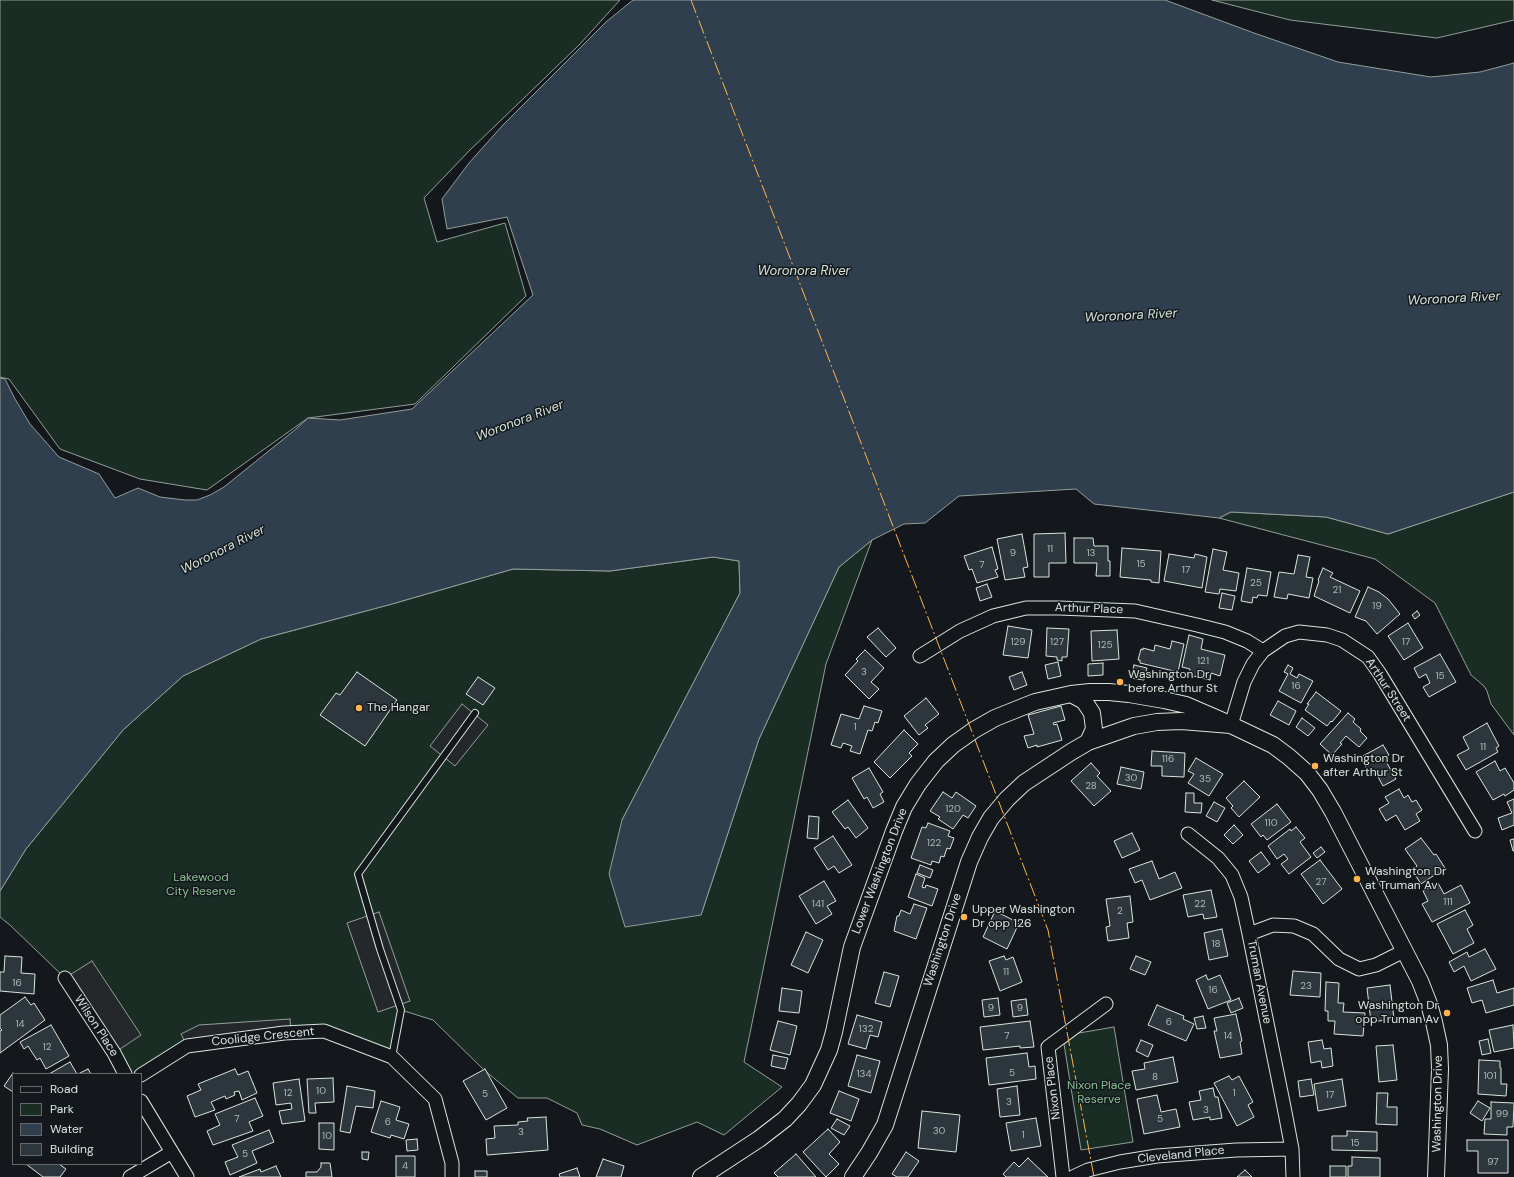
<!DOCTYPE html>
<html>
<head>
<meta charset="utf-8">
<style>
  body { margin:0 }
  #map { position:relative; width:1514px; height:1177px; overflow:hidden; background:#14181c; font-family:"DM Sans",sans-serif }
  canvas { display:block }
  .legend { position:absolute; left:12px; top:1073px; width:130px; height:92px; box-sizing:border-box; background:#14181c; border:1px solid #626a69; margin:0; padding:5px 7px; list-style:none; font-size:12px; color:#d8e6dc }
  .legend li { display:flex; align-items:center; gap:8px; height:20px }
  .legend b { width:20px; border:1px solid #626a69 }
</style>
</head>
<body>
<div id="map">
<canvas width="1514" height="1177"></canvas>
<ul class="legend">
<li><b style="height:5px;background:#14181c"></b>Road</li>
<li><b style="height:11px;background:#1a2d24"></b>Park</li>
<li><b style="height:11px;background:#2f3f4d"></b>Water</li>
<li><b style="height:11px;background:#2c363c"></b>Building</li>
</ul>
</div>
<script>
const c = document.querySelector('canvas').getContext('2d');
c.lineJoin = 'round';
function fillPath(path, color) {
  c.fillStyle = color;
  c.fill(path, 'evenodd');
}
function toPath(rows) {
  const path = new Path2D();
  for (const r of rows) {
    path.moveTo(r[0], r[1]);
    for (let i = 2; i < r.length; i += 2) path.lineTo(r[i], r[i + 1]);
  }
  return path;
}
function strokePath(path, color, width, dash) {
  c.strokeStyle = color;
  c.lineWidth = width;
  c.lineCap = dash ? 'butt' : 'round';
  c.setLineDash(dash || []);
  c.stroke(path);
}
function write(font, color, halo, rows, align = 'center') {
  c.font = font + ' "DM Sans",sans-serif';
  c.lineWidth = 3;
  c.setLineDash([]);
  c.textBaseline = 'middle';
  c.strokeStyle = halo;
  c.fillStyle = color;
  for (const [text, x, y, turn = 0] of rows) {
    c.save();
    c.translate(x, y);
    c.rotate((+turn || 0) * Math.PI / 180);
    c.textAlign = isNaN(turn) ? turn : align;
    if (halo) c.strokeText(text, 0, 0);
    c.fillText(text, 0, 0);
    c.restore();
  }
}
const green = toPath([
  [0,0,620,0,579,45,469,151,424,198,437,242,505,223,526,296,415,404,308,418,207,490,140,479,60,449,9,379,0,377,0,0],
  [1212,0,1514,0,1514,20,1437,38,1290,20,1212,0],
  [1514,492,1514,735,1491,704,1487,691,1484,686,1471,675,1435,603,1375,559,1219,518,1231,512,1326,517,1388,534,1514,492],
  [872,540,826,664,744,1062,782,1087,724,1135,697,1122,637,1145,600,1129,582,1125,577,1113,547,1098,518,1098,484,1070,433,1020,401,1010,392,1057,324,1031,187,1046,141,1074,125,1074,65,978,11,926,0,917,0,891,26,849,123,730,183,676,261,639,392,604,513,569,610,571,713,557,739,561,740,593,622,820,701,915,759,739,839,567,872,540],
  [1114,1027,1133,1142,1081,1150,1064,1044,1079,1033,1114,1027]
]);
fillPath(green, '#1a2d24');
strokePath(green, '#939e99', 1);
const parking = toPath([
  [462,704,488,725,455,766,430,746,462,704],
  [379,912,410,1001,378,1012,347,923,379,912],
  [92,961,141,1035,114,1053,65,978,92,961],
  [290,1019,291,1032,187,1046,181,1034,199,1025,290,1019]
]);
fillPath(parking, '#24282b');
strokePath(parking, '#939e99', 1);
const water = toPath([
  [633,0,1165,0,1254,33,1338,62,1431,77,1480,72,1514,63,1514,492,1388,534,1326,517,1231,512,1219,518,1094,504,1076,489,959,496,925,523,904,524,872,540,839,567,759,739,701,915,625,927,609,874,622,820,740,593,739,561,713,557,610,571,513,569,392,604,261,639,183,676,123,730,26,849,0,891,0,378,5,379,15,399,30,424,59,457,99,474,115,498,138,488,160,497,185,500,197,500,210,495,224,487,296,429,308,418,340,420,412,409,533,295,507,217,447,229,442,199,469,163,502,126,606,22,633,0]
]);
fillPath(water, '#2f3f4d');
strokePath(water, '#939e99', 1);
const building = toPath([
  [1065,533,1066,563,1049,563,1049,577,1034,577,1034,534,1065,533],
  [1022,534,1028,567,1023,568,1025,577,1005,580,997,539,1022,534],
  [1074,538,1093,538,1094,546,1108,546,1108,561,1110,561,1110,576,1096,576,1097,563,1074,563,1074,538],
  [992,547,998,569,995,570,998,577,977,583,972,569,969,570,964,556,992,547],
  [1122,548,1161,551,1159,583,1151,582,1151,580,1120,577,1122,548],
  [1213,549,1227,552,1223,570,1239,573,1236,591,1220,589,1219,594,1205,592,1213,549],
  [1169,554,1194,558,1195,554,1207,557,1202,588,1164,581,1169,554],
  [1298,555,1310,557,1306,577,1313,578,1309,598,1288,594,1287,599,1274,597,1279,572,1294,574,1298,555],
  [1247,568,1271,572,1267,596,1258,595,1257,598,1253,597,1252,603,1241,601,1247,568],
  [1323,568,1333,573,1330,577,1360,591,1350,613,1314,596,1319,581,1318,580,1323,568],
  [987,584,992,597,980,601,976,588,987,584],
  [1368,587,1379,592,1388,599,1400,614,1377,634,1366,621,1355,617,1368,587],
  [1222,593,1235,596,1232,610,1219,608,1222,593],
  [1417,611,1420,615,1415,619,1412,615,1417,611],
  [1408,623,1423,648,1404,660,1388,636,1408,623],
  [1008,626,1032,630,1028,658,1003,655,1008,626],
  [878,628,896,648,886,657,867,637,878,628],
  [1047,628,1069,629,1067,657,1062,657,1062,661,1057,660,1057,657,1046,656,1047,628],
  [1117,630,1119,659,1092,661,1091,631,1117,630],
  [1189,635,1203,639,1201,649,1225,655,1220,676,1211,673,1210,680,1189,675,1190,669,1182,667,1189,635],
  [1172,641,1184,644,1178,672,1140,663,1140,660,1138,660,1141,649,1143,650,1143,648,1154,651,1155,645,1170,649,1172,641],
  [865,650,884,668,871,682,879,689,869,699,845,675,858,661,856,659,865,650],
  [1440,654,1456,682,1429,697,1423,687,1430,683,1426,674,1419,678,1414,668,1440,654],
  [1058,662,1061,676,1048,679,1045,665,1058,662],
  [1103,663,1103,675,1088,676,1088,664,1103,663],
  [1134,665,1147,668,1144,680,1131,678,1134,665],
  [1288,665,1293,668,1290,674,1297,678,1299,674,1313,681,1301,703,1279,691,1288,674,1284,672,1288,665],
  [357,672,397,700,365,746,320,715,336,693,340,695,357,672],
  [1022,672,1027,685,1014,690,1009,677,1022,672],
  [478,677,495,688,483,705,466,694,478,677],
  [1316,692,1341,711,1332,722,1331,721,1327,726,1305,710,1309,704,1307,704,1316,692],
  [926,698,939,714,925,725,928,728,919,735,904,716,926,698],
  [1278,701,1296,711,1289,725,1270,715,1278,701],
  [864,706,882,711,878,723,875,722,872,731,868,730,860,754,850,751,852,746,843,743,841,748,831,745,841,714,859,719,864,706],
  [1061,706,1065,720,1053,723,1054,725,1057,724,1062,740,1037,747,1037,745,1028,748,1024,736,1034,734,1028,715,1061,706],
  [1348,713,1355,719,1353,722,1361,729,1360,731,1367,738,1359,747,1346,736,1340,743,1342,744,1332,755,1320,744,1348,713],
  [1302,718,1315,728,1308,736,1296,727,1302,718],
  [1487,723,1499,746,1496,748,1498,752,1466,770,1457,755,1469,749,1463,737,1487,723],
  [904,730,918,744,909,753,912,756,890,778,874,762,904,730],
  [1383,745,1389,755,1384,758,1396,779,1383,786,1376,773,1370,776,1361,757,1383,745],
  [1152,751,1185,753,1184,777,1162,776,1162,766,1151,766,1152,751],
  [1196,758,1223,774,1209,796,1188,783,1194,774,1188,771,1196,758],
  [1495,761,1500,771,1505,768,1514,783,1514,790,1505,796,1504,794,1493,800,1476,772,1495,761],
  [1091,763,1100,773,1097,776,1111,791,1094,806,1071,781,1091,763],
  [1121,767,1144,772,1141,789,1117,784,1121,767],
  [869,768,883,792,880,794,884,802,873,808,867,797,864,799,852,778,869,768],
  [1244,781,1260,797,1239,817,1231,808,1233,806,1226,798,1244,781],
  [1399,789,1404,798,1408,795,1412,802,1416,800,1422,810,1416,814,1420,821,1405,830,1396,815,1386,821,1379,809,1389,803,1385,797,1399,789],
  [943,792,952,798,956,792,976,806,968,818,963,815,953,829,938,819,940,817,930,811,943,792],
  [1186,793,1194,793,1194,803,1202,803,1201,813,1185,812,1186,793],
  [1514,799,1514,825,1502,830,1498,818,1512,813,1507,802,1514,799],
  [848,800,868,828,856,838,848,827,845,829,832,812,848,800],
  [1214,802,1225,808,1217,822,1206,816,1214,802],
  [1277,804,1291,822,1267,840,1263,835,1261,837,1251,824,1277,804],
  [809,816,819,817,818,839,807,838,809,816],
  [928,823,950,831,948,836,954,838,950,849,947,848,944,857,941,856,939,863,932,861,931,865,911,858,922,827,926,828,928,823],
  [1234,825,1243,835,1233,844,1224,835,1234,825],
  [1296,827,1305,838,1300,842,1311,857,1289,874,1281,864,1288,859,1284,854,1277,859,1268,846,1290,829,1291,831,1296,827],
  [1132,833,1140,850,1122,858,1114,841,1132,833],
  [833,836,852,865,839,873,834,866,828,870,814,848,833,836],
  [1421,838,1434,855,1436,854,1445,868,1421,884,1412,870,1417,866,1405,849,1421,838],
  [1514,839,1514,851,1513,851,1510,840,1514,839],
  [1321,847,1325,852,1317,858,1313,853,1321,847],
  [1261,852,1270,864,1258,873,1249,861,1261,852],
  [1320,860,1342,889,1323,904,1301,874,1320,860],
  [1152,861,1159,879,1175,872,1182,888,1150,900,1142,880,1135,883,1129,869,1152,861],
  [920,865,933,870,930,878,917,873,920,865],
  [916,874,925,878,922,887,925,888,926,885,938,889,932,906,908,897,916,874],
  [824,881,836,901,827,906,832,914,816,924,799,896,824,881],
  [1438,883,1444,894,1461,885,1470,903,1432,922,1422,904,1428,901,1423,891,1438,883],
  [1211,890,1217,917,1204,919,1203,914,1188,917,1183,895,1211,890],
  [1130,896,1133,922,1127,923,1129,938,1108,941,1106,927,1110,926,1106,899,1130,896],
  [914,904,927,908,916,939,894,931,897,916,899,916,901,910,910,914,914,904],
  [1465,910,1473,925,1467,929,1474,943,1453,954,1437,924,1465,910],
  [995,911,1019,923,1007,949,983,937,995,911],
  [1222,929,1228,956,1209,960,1204,933,1222,929],
  [806,932,823,940,808,973,791,965,806,932],
  [1485,949,1496,969,1471,981,1464,966,1454,972,1449,962,1467,952,1469,957,1485,949],
  [5,956,22,957,21,973,35,974,34,994,0,991,0,972,4,972,5,956],
  [1004,956,1006,960,1013,957,1022,982,1000,991,989,961,1004,956],
  [1136,956,1151,962,1145,975,1130,969,1136,956],
  [1293,971,1321,973,1320,997,1290,995,1293,971],
  [884,972,899,976,890,1007,875,1003,884,972],
  [1206,975,1208,980,1220,975,1231,1000,1208,1009,1196,980,1206,975],
  [1493,980,1497,993,1514,988,1514,1005,1486,1013,1482,1000,1472,1003,1467,988,1493,980],
  [1326,982,1339,983,1338,1003,1344,1003,1343,1012,1365,1013,1363,1036,1334,1034,1335,1021,1328,1021,1328,1011,1325,1011,1326,982],
  [1390,985,1394,1019,1371,1022,1367,988,1390,985],
  [782,988,802,991,799,1013,779,1011,782,988],
  [25,997,31,1005,34,1003,45,1020,0,1053,0,1031,2,1030,0,1028,0,1015,25,997],
  [998,998,1000,1015,984,1017,982,1000,998,998],
  [1239,998,1243,1008,1231,1013,1227,1003,1239,998],
  [1026,999,1028,1015,1013,1017,1011,1001,1026,999],
  [1157,1005,1184,1016,1183,1019,1194,1024,1186,1041,1148,1025,1157,1005],
  [1236,1014,1242,1041,1240,1042,1242,1054,1220,1058,1214,1031,1217,1031,1214,1018,1236,1014],
  [857,1015,882,1022,878,1037,870,1035,866,1049,848,1044,857,1015],
  [1203,1016,1206,1028,1197,1029,1194,1018,1203,1016],
  [778,1021,797,1026,790,1055,770,1050,778,1021],
  [1030,1021,1034,1047,1020,1048,1020,1046,983,1050,980,1027,1030,1021],
  [51,1025,69,1056,46,1069,40,1058,37,1060,28,1046,24,1049,20,1042,51,1025],
  [1513,1025,1514,1048,1494,1052,1489,1030,1513,1025],
  [1488,1039,1491,1053,1482,1055,1479,1041,1488,1039],
  [1141,1040,1153,1045,1148,1057,1136,1051,1141,1040],
  [1322,1040,1324,1049,1331,1048,1333,1066,1322,1068,1321,1061,1311,1063,1308,1042,1322,1040],
  [1393,1045,1397,1080,1379,1082,1376,1046,1393,1045],
  [1027,1053,1029,1067,1035,1066,1036,1079,989,1085,986,1058,1027,1053],
  [773,1055,788,1058,785,1069,771,1066,773,1055],
  [857,1055,880,1061,871,1093,848,1086,857,1055],
  [1173,1057,1178,1082,1136,1090,1132,1071,1145,1069,1144,1063,1173,1057],
  [1479,1060,1500,1061,1500,1068,1501,1068,1501,1084,1507,1084,1506,1096,1478,1094,1479,1060],
  [70,1062,77,1074,49,1074,70,1062],
  [88,1069,91,1074,78,1074,88,1069],
  [235,1069,238,1075,248,1071,257,1093,242,1100,239,1091,234,1092,235,1095,226,1099,225,1096,211,1102,215,1110,195,1117,187,1096,201,1090,198,1084,235,1069],
  [485,1069,507,1108,486,1120,463,1081,485,1069],
  [13,1073,14,1074,13,1074,13,1092,4,1086,13,1073],
  [1229,1076,1232,1080,1239,1076,1253,1102,1248,1105,1254,1117,1237,1126,1214,1083,1229,1076],
  [333,1078,334,1102,315,1103,316,1113,309,1113,307,1079,333,1078],
  [299,1079,305,1121,282,1124,279,1111,292,1109,291,1103,276,1105,273,1083,299,1079],
  [1311,1079,1314,1095,1300,1097,1298,1081,1311,1079],
  [1342,1079,1346,1106,1318,1111,1314,1084,1342,1079],
  [347,1086,375,1091,373,1108,356,1106,350,1133,340,1131,347,1086],
  [1017,1086,1020,1115,1000,1117,997,1089,1017,1086],
  [1213,1088,1215,1097,1218,1097,1222,1118,1210,1120,1210,1117,1193,1120,1189,1102,1201,1100,1199,1091,1213,1088],
  [839,1091,859,1099,851,1121,830,1113,839,1091],
  [1377,1093,1388,1093,1387,1107,1397,1107,1397,1125,1376,1124,1377,1093],
  [1157,1095,1161,1112,1176,1109,1180,1127,1144,1134,1137,1099,1157,1095],
  [255,1098,263,1116,249,1122,253,1131,213,1145,207,1131,220,1125,215,1114,255,1098],
  [381,1101,400,1107,396,1120,409,1124,404,1139,391,1135,390,1138,371,1132,381,1101],
  [1478,1101,1490,1108,1482,1121,1470,1113,1478,1101],
  [1491,1102,1514,1103,1513,1127,1507,1127,1507,1135,1484,1134,1485,1119,1491,1119,1491,1102],
  [922,1111,960,1115,956,1152,918,1148,922,1111],
  [546,1117,548,1150,487,1155,486,1139,495,1138,494,1126,518,1125,518,1122,528,1121,527,1118,546,1117],
  [1036,1118,1041,1146,1011,1151,1006,1123,1036,1118],
  [837,1119,850,1126,844,1135,831,1128,837,1119],
  [319,1123,334,1123,334,1150,319,1149,319,1123],
  [828,1129,840,1142,829,1154,839,1164,826,1177,803,1152,828,1129],
  [269,1130,274,1142,252,1151,257,1163,230,1175,225,1162,238,1157,232,1145,269,1130],
  [1347,1131,1377,1132,1377,1151,1332,1150,1332,1136,1347,1136,1347,1131],
  [417,1139,418,1150,407,1151,406,1140,417,1139],
  [1467,1140,1508,1140,1508,1173,1478,1173,1478,1151,1467,1151,1467,1140],
  [362,1152,369,1152,368,1160,362,1159,362,1152],
  [906,1152,919,1161,908,1177,897,1177,892,1174,906,1152],
  [796,1154,816,1177,778,1177,774,1173,796,1154],
  [396,1156,415,1156,415,1177,396,1177,396,1156],
  [1352,1157,1380,1158,1380,1177,1348,1177,1348,1166,1352,1166,1352,1157],
  [1028,1158,1048,1177,1006,1177,1003,1174,1014,1162,1019,1167,1028,1158],
  [603,1159,624,1166,621,1177,596,1177,603,1159],
  [321,1163,330,1163,332,1177,306,1177,306,1172,317,1172,321,1167,321,1163],
  [26,1164,59,1164,66,1169,60,1177,43,1177,26,1164],
  [276,1166,281,1177,239,1177,260,1169,261,1172,276,1166],
  [1330,1166,1346,1166,1346,1177,1330,1177,1330,1166],
  [577,1168,580,1177,560,1177,559,1174,577,1168],
  [1245,1170,1252,1177,1237,1177,1245,1170],
  [475,1171,487,1171,487,1177,475,1177,475,1171]
]);
fillPath(building, '#2c363c');
strokePath(building, '#d8e6dc', 1);
const service = toPath([
  [392,1057,401,1010,380,949,358,874,475,713]
]);
const minor = toPath([
  [920,656,960,631,993,616,1026,608,1059,608,1135,611,1197,625,1225,632,1247,641,1263,651],
  [1231,725,1244,682,1253,664,1263,651,1285,636,1299,632,1327,635,1342,640,1368,657,1380,674,1475,831],
  [1188,834,1218,858,1232,875,1241,897,1249,934,1284,1107,1292,1149,1293,1177],
  [1249,934,1273,925,1294,926,1313,934,1339,959,1359,969,1376,965,1404,951],
  [65,978,114,1053,125,1074],
  [141,1075,187,1046,284,1033,324,1031,392,1057,435,1099,452,1163,452,1177],
  [141,1101,187,1177],
  [130,1177,172,1152],
  [1063,1177,1048,1047,1106,1004],
  [1073,1177,1088,1170,1120,1162,1157,1156,1236,1150,1292,1149]
]);
const tertiary = toPath([
  [1071,694,1084,701,1092,713,1094,729,1088,742],
  [701,1177,759,1139,785,1119,799,1104,813,1085,829,1050,834,1032,852,947,894,831,904,807,918,784,936,761,953,745,974,730,995,718,1035,702,1071,694,1090,692,1109,692,1129,694,1164,700,1186,705,1223,721],
  [853,1177,869,1153,885,1125,969,862,980,837,991,818,1007,799,1024,783,1071,752,1088,742,1134,726,1157,722,1181,721,1231,725,1273,745,1289,757,1307,773,1320,790,1333,812,1420,981,1429,1004,1434,1022,1439,1045,1440,1069,1436,1177]
]);
strokePath(service, '#d8e6dc', 8);
strokePath(minor, '#d8e6dc', 15);
strokePath(tertiary, '#d8e6dc', 18);
strokePath(service, '#14181c', 6);
strokePath(minor, '#14181c', 13);
strokePath(tertiary, '#14181c', 16);
strokePath(toPath([
  [691,0,1048,930,1094,1177]
]), '#ffb74d', 1, [14, 3, 2, 3]);
for (const [x, y, r, color] of [
  [1120,682,4,"#ffb74d"],
  [359,708,4,"#ffb74d"],
  [1315,766,4,"#ffb74d"],
  [1357,879,4,"#ffb74d"],
  [964,917,4,"#ffb74d"],
  [1447,1013,4,"#ffb74d"]
]) {
  const dot = new Path2D();
  dot.arc(x, y, r, 0, 2 * Math.PI);
  c.fillStyle = color;
  c.fill(dot);
  strokePath(dot, '#14181c', 1.5);
}
write('10px', '#adbab4', null, [
  ["11",1050,549],
  ["9",1013,553],
  ["13",1091,553],
  ["15",1141,564],
  ["7",982,565],
  ["17",1186,570],
  ["25",1256,583],
  ["21",1337,590],
  ["19",1377,606],
  ["129",1018,642],
  ["127",1057,642],
  ["17",1406,642],
  ["125",1105,645],
  ["121",1203,661],
  ["3",864,672],
  ["15",1440,676],
  ["16",1296,686],
  ["1",855,727],
  ["11",1483,747],
  ["116",1168,759],
  ["30",1131,778],
  ["35",1205,779],
  ["28",1091,786],
  ["120",953,809],
  ["110",1271,823],
  ["122",934,843],
  ["27",1321,882],
  ["111",1448,902],
  ["141",818,904],
  ["22",1200,904],
  ["2",1120,911],
  ["18",1216,944],
  ["11",1006,972],
  ["16",17,983],
  ["23",1306,986],
  ["16",1213,990],
  ["9",991,1008],
  ["9",1020,1008],
  ["6",1169,1022],
  ["14",20,1024],
  ["132",866,1029],
  ["7",1007,1036],
  ["14",1228,1036],
  ["12",47,1047],
  ["5",1012,1073],
  ["134",864,1074],
  ["101",1490,1076],
  ["8",1155,1077],
  ["10",321,1091],
  ["12",288,1093],
  ["1",1234,1093],
  ["5",485,1094],
  ["17",1330,1095],
  ["3",1009,1102],
  ["3",1206,1110],
  ["99",1502,1114],
  ["7",237,1119],
  ["5",1160,1119],
  ["6",388,1122],
  ["30",939,1131],
  ["3",521,1132],
  ["1",1023,1135],
  ["10",327,1136],
  ["15",1355,1143],
  ["5",245,1154],
  ["97",1493,1162],
  ["4",405,1166]
]);
write('12px', '#d8e6dc', '#14181c', [
  ["Arthur Place",1089,609,2],
  ["Arthur Street",1388,690,57],
  ["Lower Washington Drive",880,871,-69],
  ["Washington Drive",943,940,-72],
  ["Truman Avenue",1259,982,79],
  ["Wilson Place",96,1026,57],
  ["Coolidge Crescent",263,1037,-6],
  ["Nixon Place",1053,1088,-97],
  ["Washington Drive",1438,1104,-89],
  ["Cleveland Place",1181,1155,-6]
]);
write('12px', '#d8e6dc', '#14181c', [
  ["Washington Dr",1128,675],
  ["before Arthur St",1128,689],
  ["The Hangar",367,708],
  ["Washington Dr",1323,759],
  ["after Arthur St",1323,773],
  ["Washington Dr",1365,872],
  ["at Truman Av",1365,886],
  ["Upper Washington",972,910],
  ["Dr opp 126",972,924],
  ["Washington Dr",1439,1006,"right"],
  ["opp Truman Av",1439,1020,"right"]
], 'left');
write('12px', '#8ac095', '#14181c', [
  ["Lakewood",201,878],
  ["City Reserve",201,892],
  ["Nixon Place",1099,1086],
  ["Reserve",1099,1100]
]);
write('italic 13px', '#d8e6dc', '#14181c', [
  ["Woronora River",804,272],
  ["Woronora River",1454,299,-3],
  ["Woronora River",1131,316,-3],
  ["Woronora River",520,421,-21],
  ["Woronora River",223,550,-27]
]);
</script>
</body>
</html>
